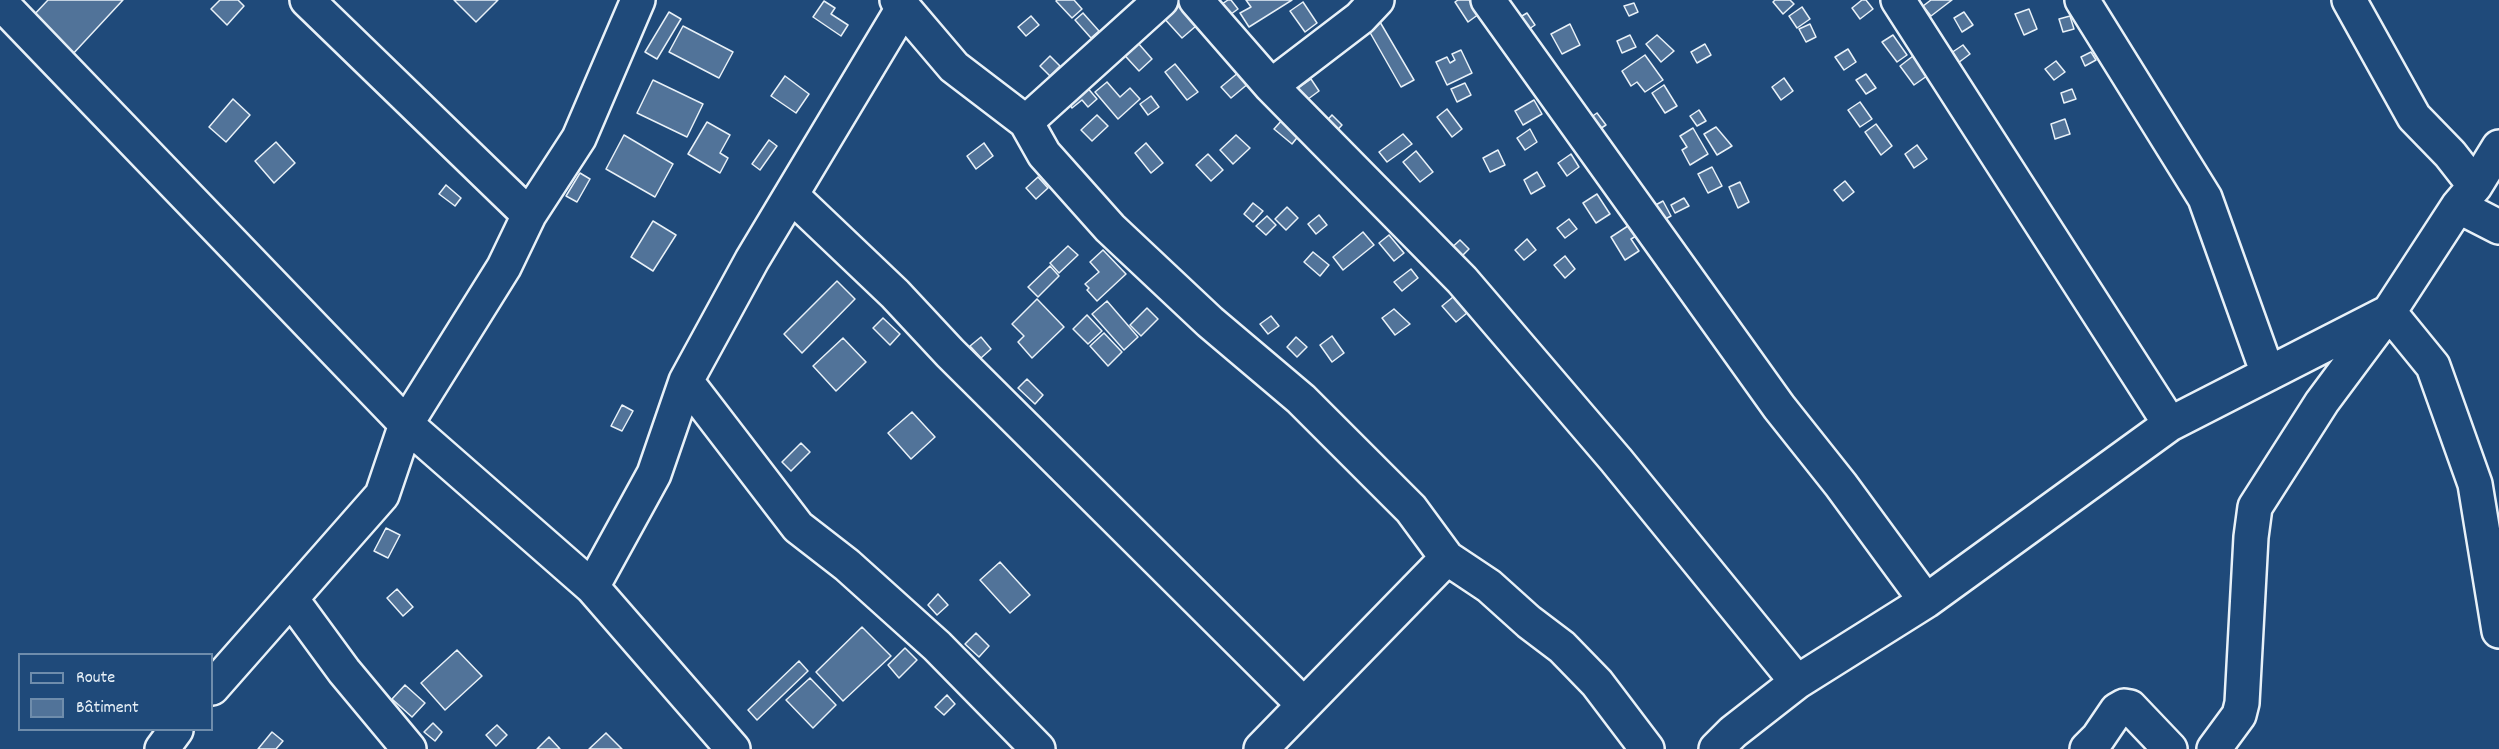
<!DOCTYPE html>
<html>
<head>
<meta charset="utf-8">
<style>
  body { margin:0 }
  #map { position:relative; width:2499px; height:749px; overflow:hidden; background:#1f4a7a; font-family:Dekko,sans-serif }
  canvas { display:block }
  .legend { position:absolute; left:18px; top:653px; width:195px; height:78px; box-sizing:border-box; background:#1f4a7a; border:2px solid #6f8dac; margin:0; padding:8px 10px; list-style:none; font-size:18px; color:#e8f1f8 }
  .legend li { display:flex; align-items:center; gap:12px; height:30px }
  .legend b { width:30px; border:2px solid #6f8dac }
</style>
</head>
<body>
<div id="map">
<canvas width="2499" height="749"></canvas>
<ul class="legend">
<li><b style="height:8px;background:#1f4a7a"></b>Route</li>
<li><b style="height:16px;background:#517399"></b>Bâtiment</li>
</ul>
</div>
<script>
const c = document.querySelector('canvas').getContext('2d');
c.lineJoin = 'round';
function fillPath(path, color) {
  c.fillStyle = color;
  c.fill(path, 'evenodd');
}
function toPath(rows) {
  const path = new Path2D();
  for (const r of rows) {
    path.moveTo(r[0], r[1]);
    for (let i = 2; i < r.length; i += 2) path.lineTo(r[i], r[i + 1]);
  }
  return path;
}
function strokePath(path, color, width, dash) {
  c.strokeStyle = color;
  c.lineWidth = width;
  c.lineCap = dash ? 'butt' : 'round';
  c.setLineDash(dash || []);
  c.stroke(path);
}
const building = toPath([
  [48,0,123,0,71,56,31,18,48,0],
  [220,0,238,0,244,6,227,25,211,9,220,0],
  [454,0,498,0,476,22,454,0],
  [1057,0,1074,0,1082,9,1072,18,1056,1,1057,0],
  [1228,0,1231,0,1238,9,1227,17,1219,6,1228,0],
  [1246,0,1292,0,1249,27,1240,13,1251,7,1246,0],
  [1458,0,1469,0,1479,14,1468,22,1455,2,1458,0],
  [1775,0,1790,0,1794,4,1783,14,1773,2,1775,0],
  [1862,0,1866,0,1873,9,1860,19,1852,8,1862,0],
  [1931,0,1952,0,1931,16,1923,6,1931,0],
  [824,1,835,8,831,14,848,25,841,36,813,17,824,1],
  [1303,2,1317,23,1305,32,1290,11,1303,2],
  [1176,3,1196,26,1182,38,1162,16,1176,3],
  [1634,3,1638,12,1629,16,1624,6,1634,3],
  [1802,7,1810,19,1797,28,1789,16,1802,7],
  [2029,9,2037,29,2024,35,2015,14,2029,9],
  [669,12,681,19,657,59,645,52,669,12],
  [1964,12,1973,25,1962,32,1954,18,1964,12],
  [1083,13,1099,31,1091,38,1075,20,1083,13],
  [1527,13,1535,25,1523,33,1515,20,1527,13],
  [1031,16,1039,25,1026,36,1018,27,1031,16],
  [2070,16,2074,29,2063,32,2059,19,2070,16],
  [1380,22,1414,80,1401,87,1368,29,1380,22],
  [1570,24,1580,45,1562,54,1551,34,1570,24],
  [1810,24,1816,37,1806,42,1799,29,1810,24],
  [683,26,733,52,719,78,669,52,683,26],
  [1131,35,1152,59,1139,71,1117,47,1131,35],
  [1630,35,1636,47,1622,53,1617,41,1630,35],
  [1657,35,1674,51,1661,62,1646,44,1657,35],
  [1893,35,1907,55,1897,62,1882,42,1893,35],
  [1705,44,1711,55,1697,63,1691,52,1705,44],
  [1963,45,1970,54,1958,63,1951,53,1963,45],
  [1848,49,1856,62,1844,70,1835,57,1848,49],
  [1461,50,1472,73,1447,85,1436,62,1447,57,1450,63,1455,60,1452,54,1461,50],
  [2091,52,2096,60,2085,66,2081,57,2091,52],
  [1645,55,1663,80,1645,92,1637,82,1631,86,1622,71,1645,55],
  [1050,56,1060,66,1050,76,1040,66,1050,56],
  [1913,56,1927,76,1914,85,1900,66,1913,56],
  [2056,61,2065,72,2054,80,2045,69,2056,61],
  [1175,64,1198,92,1187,100,1165,72,1175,64],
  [1239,72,1249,83,1231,98,1221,87,1239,72],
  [1866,74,1876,88,1866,94,1856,80,1866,74],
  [785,76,809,94,796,113,771,96,785,76],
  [1784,78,1793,91,1781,100,1772,87,1784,78],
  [1080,79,1097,99,1088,107,1082,100,1072,108,1062,94,1080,79],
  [1311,79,1319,91,1300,105,1291,93,1311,79],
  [653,80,703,104,687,137,637,113,653,80],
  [1107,82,1120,97,1130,88,1140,99,1118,119,1095,92,1107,82],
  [1465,83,1471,95,1457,102,1451,89,1465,83],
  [1664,85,1677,106,1665,113,1652,93,1664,85],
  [2072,89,2076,99,2064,103,2061,93,2072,89],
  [1151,96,1159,107,1148,115,1140,104,1151,96],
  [233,99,250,115,226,142,209,127,233,99],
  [1534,100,1542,114,1523,125,1515,111,1534,100],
  [1860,102,1872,119,1860,127,1848,110,1860,102],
  [1447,109,1462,129,1452,137,1437,117,1447,109],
  [1699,110,1706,121,1697,126,1690,116,1699,110],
  [1597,113,1606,125,1592,134,1584,122,1597,113],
  [1097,115,1108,126,1092,141,1081,130,1097,115],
  [1332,115,1342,125,1328,140,1318,130,1332,115],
  [1283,119,1300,134,1292,144,1274,129,1283,119],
  [2065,119,2070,134,2055,139,2051,124,2065,119],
  [707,122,730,135,720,153,728,158,720,173,688,154,707,122],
  [1876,124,1892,146,1881,155,1865,132,1876,124],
  [1716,127,1732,146,1717,155,1704,134,1716,127],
  [1693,128,1708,154,1690,165,1682,150,1687,147,1680,136,1693,128],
  [1530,129,1537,142,1525,150,1517,138,1530,129],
  [1403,134,1412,144,1387,162,1379,152,1403,134],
  [624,135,673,164,655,197,606,169,624,135],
  [1236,135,1250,148,1233,164,1220,150,1236,135],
  [769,140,777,146,760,170,752,164,769,140],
  [276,142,295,163,274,183,255,161,276,142],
  [984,143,993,156,976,169,967,156,984,143],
  [1146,143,1163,163,1151,173,1135,153,1146,143],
  [1917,145,1927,159,1914,168,1905,154,1917,145],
  [1498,150,1505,165,1490,172,1483,158,1498,150],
  [1416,151,1433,172,1420,182,1403,162,1416,151],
  [1208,154,1223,170,1211,181,1196,165,1208,154],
  [1571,154,1579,167,1567,176,1558,163,1571,154],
  [1712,167,1722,186,1708,193,1698,174,1712,167],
  [1537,172,1545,186,1531,194,1524,180,1537,172],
  [580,173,590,179,577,202,566,196,580,173],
  [1038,177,1048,188,1036,199,1026,188,1038,177],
  [1845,181,1854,192,1843,201,1834,190,1845,181],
  [1740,182,1749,202,1738,208,1729,187,1740,182],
  [446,185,461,198,455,206,439,194,446,185],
  [1597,194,1610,214,1596,223,1583,203,1597,194],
  [1684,198,1689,206,1675,213,1671,205,1684,198],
  [1663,201,1671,216,1658,223,1650,208,1663,201],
  [1253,203,1263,211,1253,222,1244,214,1253,203],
  [1287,207,1298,218,1286,230,1275,219,1287,207],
  [1319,215,1327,225,1316,234,1308,224,1319,215],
  [1267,216,1276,225,1266,235,1256,226,1267,216],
  [1569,219,1577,229,1565,238,1557,228,1569,219],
  [653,221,676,235,653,271,631,257,653,221],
  [1634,222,1641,233,1631,239,1639,251,1625,260,1611,237,1634,222],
  [1363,232,1374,245,1343,270,1333,257,1363,232],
  [1389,235,1404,253,1394,261,1379,243,1389,235],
  [1527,239,1536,250,1524,260,1515,250,1527,239],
  [1460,240,1469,249,1457,261,1448,251,1460,240],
  [1068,246,1078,255,1059,273,1050,263,1068,246],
  [1103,250,1126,274,1097,301,1087,290,1089,288,1085,284,1099,272,1090,262,1103,250],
  [1313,252,1329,265,1320,276,1304,262,1313,252],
  [1565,256,1575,269,1565,278,1554,265,1565,256],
  [1050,266,1059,276,1038,297,1028,287,1050,266],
  [1411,269,1418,278,1402,291,1394,282,1411,269],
  [837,281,855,299,802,353,784,334,837,281],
  [1453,297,1467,313,1456,322,1442,306,1453,297],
  [1037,299,1064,327,1032,358,1018,342,1024,336,1012,324,1037,299],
  [1107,301,1138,337,1124,350,1092,314,1107,301],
  [1147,308,1158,319,1141,336,1130,325,1147,308],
  [1394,309,1410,324,1395,335,1382,318,1394,309],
  [1087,315,1102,331,1088,344,1073,329,1087,315],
  [1271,316,1279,326,1268,334,1260,324,1271,316],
  [883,318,900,334,890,345,873,328,883,318],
  [1104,333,1122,352,1108,366,1090,346,1104,333],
  [1332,336,1344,353,1332,362,1320,345,1332,336],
  [981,337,991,349,981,358,970,346,981,337],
  [1296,337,1307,347,1297,357,1287,347,1296,337],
  [843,338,866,362,836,391,813,366,843,338],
  [1027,379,1043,395,1035,404,1018,388,1027,379],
  [622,405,633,411,622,431,611,426,622,405],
  [912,412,935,437,911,459,888,433,912,412],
  [801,443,810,452,791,471,782,462,801,443],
  [386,528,400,535,388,558,374,551,386,528],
  [1000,562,1030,595,1010,613,980,580,1000,562],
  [397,589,413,607,403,616,387,598,397,589],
  [938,594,948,605,937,615,928,605,938,594],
  [862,627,891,656,843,701,816,672,862,627],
  [976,633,989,646,979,657,965,644,976,633],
  [905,648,917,660,899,678,888,665,905,648],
  [457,650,482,676,445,710,421,683,457,650],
  [799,661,808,671,757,720,748,710,799,661],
  [810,678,836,705,813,728,786,700,810,678],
  [405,685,425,703,412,717,392,699,405,685],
  [947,695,955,704,944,715,935,707,947,695],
  [433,723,442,732,435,741,424,732,433,723],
  [497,725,507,735,496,746,486,735,497,725],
  [272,732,283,741,276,749,258,749,272,732],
  [606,733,622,749,589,749,606,733],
  [549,737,560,749,537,749,549,737]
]);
fillPath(building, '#517399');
strokePath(building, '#e8f1f8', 1.5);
const minor = toPath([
  [307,0,529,215],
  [897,0,954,67,1026,122,1044,154,1110,228,1210,322,1301,399,1411,509,1447,558,1489,586,1529,622,1562,647,1597,683,1647,749],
  [1196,0,1271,86,1462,280,1616,460,1797,682],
  [1488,0,1779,407,1841,485,1926,601],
  [1898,0,2170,424],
  [2082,0,2205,198,2268,374],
  [2349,0,2414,117,2450,154,2475,186],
  [0,2,406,424,592,587,733,749],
  [1271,86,1360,18,1377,0],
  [1026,122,1161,0],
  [791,195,895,294,950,353,1303,704],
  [2458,206,2499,227],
  [686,381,798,527,847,565,937,646,1038,749],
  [592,587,654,474,686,381,752,260,903,8],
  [292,600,344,671,409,749],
  [212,688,382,495,406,424,504,267,529,215,579,138,638,0],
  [162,749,176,730],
  [1261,749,1447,558],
  [1716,749,1733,732,1797,682,1926,601,2170,424,2389,312,2433,366,2475,484,2499,631],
  [2087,749,2098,738,2117,710,2124,706,2130,707,2170,749],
  [2214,749,2239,715,2242,703,2251,537,2255,507,2322,402,2389,312,2458,206,2475,186,2499,147]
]);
strokePath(minor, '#e8f1f8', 38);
strokePath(minor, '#1f4a7a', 33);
</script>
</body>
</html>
